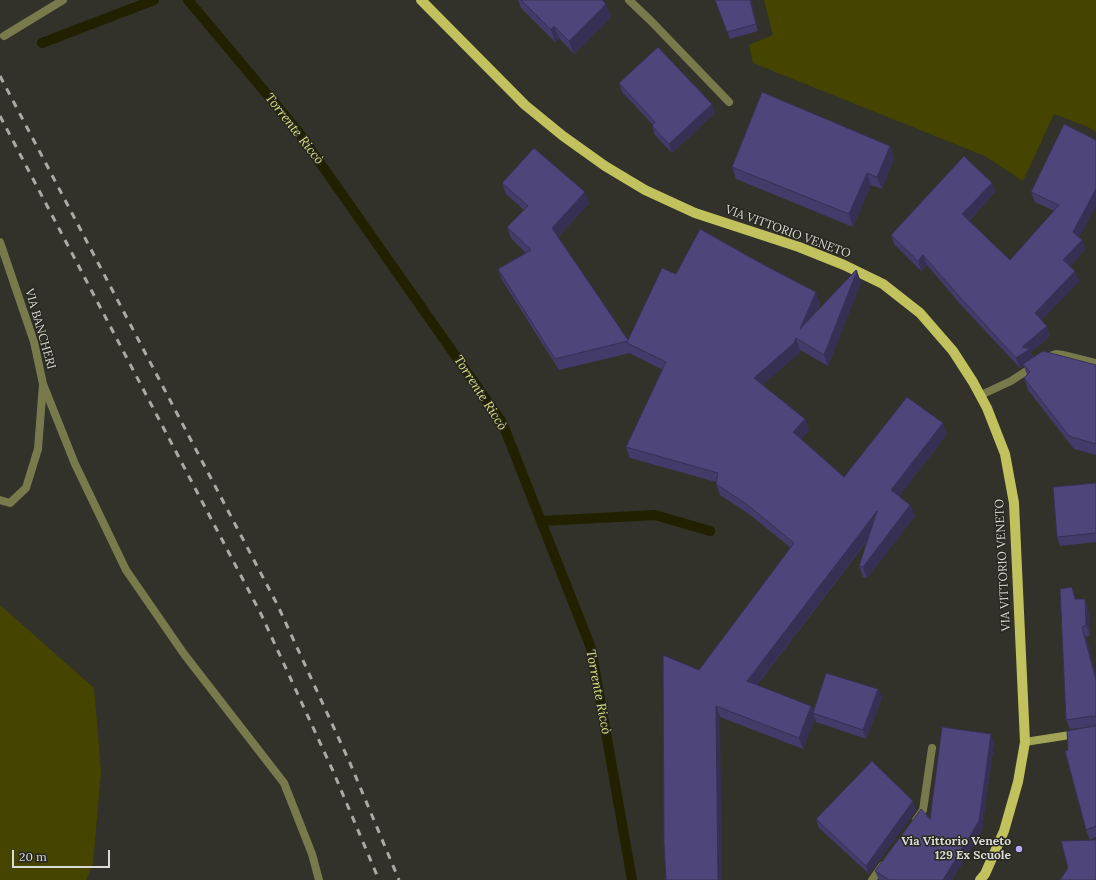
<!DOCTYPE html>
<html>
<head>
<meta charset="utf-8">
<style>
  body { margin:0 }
  #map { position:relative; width:1096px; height:880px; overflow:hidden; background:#32322a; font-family:Lora,serif }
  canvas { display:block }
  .scale { position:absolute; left:12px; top:850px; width:98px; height:18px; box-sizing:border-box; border:2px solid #dbdbd6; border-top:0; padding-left:5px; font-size:12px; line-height:14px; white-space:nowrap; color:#dbdbd6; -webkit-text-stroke:3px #282820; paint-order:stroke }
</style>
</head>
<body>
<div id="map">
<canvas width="1096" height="880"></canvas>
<div class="scale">20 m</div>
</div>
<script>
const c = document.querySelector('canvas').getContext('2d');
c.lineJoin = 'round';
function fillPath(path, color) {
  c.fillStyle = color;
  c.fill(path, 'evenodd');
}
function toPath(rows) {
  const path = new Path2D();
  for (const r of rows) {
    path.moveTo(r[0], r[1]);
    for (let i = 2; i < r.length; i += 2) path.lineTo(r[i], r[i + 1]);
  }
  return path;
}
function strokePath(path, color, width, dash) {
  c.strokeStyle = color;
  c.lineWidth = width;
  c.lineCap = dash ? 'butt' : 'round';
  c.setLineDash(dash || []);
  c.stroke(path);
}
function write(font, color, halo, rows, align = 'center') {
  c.font = font + ' Lora,serif';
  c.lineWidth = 3;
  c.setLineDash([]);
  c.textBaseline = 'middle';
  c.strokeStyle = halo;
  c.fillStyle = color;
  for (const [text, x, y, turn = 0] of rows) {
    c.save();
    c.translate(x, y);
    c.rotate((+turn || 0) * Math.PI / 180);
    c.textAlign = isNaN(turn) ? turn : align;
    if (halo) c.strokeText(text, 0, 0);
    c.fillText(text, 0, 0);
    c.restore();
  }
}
fillPath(toPath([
  [764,0,1096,0,1096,132,1088,127,1054,114,1023,181,985,156,753,63,749,45,773,35],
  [0,605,94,688,101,771,93,864,86,880,0,880]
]), '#454500');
strokePath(toPath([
  [188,0,297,130,502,422,591,648,632,880],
  [42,43,154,0],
  [541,521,655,515,710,531]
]), '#212100', 10);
strokePath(toPath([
  [629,0,651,21,729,102],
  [4,36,63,0],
  [0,242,34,342,43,384,38,449,26,488,10,503,0,500],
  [1047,357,1056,354,1063,355,1096,363],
  [43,384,75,464,126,570,184,654,284,783,312,854,319,880],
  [981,395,1011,381,1034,366],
  [916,820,923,810,932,748],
  [872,880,882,866]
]), '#797a4c', 8);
strokePath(toPath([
  [1025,742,1096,731]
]), '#a1a356', 8);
strokePath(toPath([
  [421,0,525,105,563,136,605,166,645,190,695,213,799,247,844,265,883,284,920,313,953,351,973,382,987,408,1005,454,1014,503,1025,742,1018,782,1004,831,985,874,980,880]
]), '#c1c25d', 10);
strokePath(toPath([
  [0,76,278,606,350,763,399,880],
  [0,116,261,614,333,771,379,880]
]), '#ababa5', 3, [7, 7]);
fillPath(toPath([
  [518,0,602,0,606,4,611,17,574,54,559,38,555,42,521,8],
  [715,0,751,0,758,31,730,39],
  [619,83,712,104,715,113,672,153,655,135,652,126,653,125,622,92],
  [1064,124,1079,237,1082,240,1085,250,1070,266,1079,281,1041,320,1047,326,1050,336,1031,352,1033,357,1096,365,1096,455,1074,449,1028,390,1024,378,1027,375,1024,366,1020,368,961,305,927,265,921,271,894,244,891,235,992,183,995,192,969,221,1010,260,1054,211,1035,202,1031,192],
  [890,146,894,158,882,189,871,185,853,227,736,179,732,167],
  [502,183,589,203,558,237,628,340,676,274,820,303,817,312,861,282,828,366,800,350,798,354,762,385,805,419,809,430,801,439,844,477,947,434,899,496,910,505,915,516,867,578,863,577,859,566,868,540,757,685,811,706,814,712,878,689,882,698,866,739,816,722,815,718,803,749,720,717,699,670,791,548,749,514,720,495,716,484,716,482,630,458,626,447,663,370,631,354,630,353,559,370,502,280,498,269,526,253,511,238,507,227,524,210,506,194],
  [1096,483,1096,542,1060,546,1057,537],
  [1076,599,1085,599,1088,609,1090,635,1086,637,1096,676,1096,837,1090,840,1086,830,1068,750,1095,726,1070,729,1066,720],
  [994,743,982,830,952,880,879,880,875,871,930,819],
  [916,810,869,874,819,828,816,819]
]), '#433b69');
fillPath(toPath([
  [750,0,751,0,758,31,756,24],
  [606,4,611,17,574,54,569,41],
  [554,26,559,38,555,42,551,30],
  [712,104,715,113,672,153,669,144],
  [890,146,894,158,882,189,877,177],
  [867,173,871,185,853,227,849,214],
  [992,183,995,192,965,224,962,214],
  [1096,189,1096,206,1077,242,1073,232],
  [585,192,589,203,556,239,552,228],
  [1082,240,1085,250,1066,270,1063,260],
  [923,255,927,265,921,271,918,261],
  [857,271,861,282,828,366,824,355],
  [1075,271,1079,281,1039,323,1035,313],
  [816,292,820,303,804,340,800,329],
  [1047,326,1050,336,1031,352,1033,359,1023,364,1024,366,1020,368,1016,358,1022,347],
  [796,338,800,350,798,354,758,389,754,378],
  [805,419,809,430,797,443,793,432],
  [943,423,947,434,895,501,891,490],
  [910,505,915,516,867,578,863,567],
  [877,511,881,522,751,692,747,681],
  [1085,599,1088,609,1090,635,1086,625],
  [1082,627,1086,637,1096,676,1096,680],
  [878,689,882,698,866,739,863,730],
  [716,706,720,717,722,880,718,880],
  [811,706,814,714,813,713,815,718,803,749,799,738],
  [991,734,994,743,982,830,952,880,943,880],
  [913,801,916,810,869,874,866,866]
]), '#373055');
const building = toPath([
  [521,0,602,0,606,4,569,41,554,26,551,30,521,0],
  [715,0,750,0,756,24,727,32,715,0],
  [658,47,712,104,669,144,652,126,655,122,619,83,658,47],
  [762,92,890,146,877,177,867,173,849,214,732,167,762,92],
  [1064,124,1096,140,1096,189,1073,232,1082,240,1063,260,1075,271,1035,313,1047,326,1022,347,1030,349,1016,358,958,295,923,255,918,261,891,235,964,156,992,183,962,214,1010,260,1059,205,1031,192,1064,124],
  [534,148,585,192,552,228,628,340,662,268,676,274,700,229,764,265,816,292,800,329,856,270,857,271,824,355,796,338,794,343,754,378,805,419,793,432,844,477,907,397,943,423,891,490,910,505,863,567,859,566,877,511,747,681,811,706,799,738,716,706,718,880,666,880,664,843,663,655,699,670,794,543,745,503,716,484,718,473,626,447,666,362,627,343,628,341,555,359,498,269,531,250,507,227,528,206,502,183,534,148],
  [1043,351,1096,365,1096,444,1069,436,1024,378,1030,372,1023,364,1043,351],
  [1096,483,1096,533,1057,537,1053,487,1096,483],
  [1072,587,1075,599,1085,599,1086,625,1082,627,1096,680,1096,717,1092,716,1066,720,1060,589,1072,587],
  [826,673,878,689,863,730,813,713,826,673],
  [1096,725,1096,826,1086,830,1065,751,1068,750,1067,731,1094,726,1096,725],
  [942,727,991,734,979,821,943,880,889,880,875,871,921,809,930,819,942,727],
  [872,761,913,801,866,866,816,819,872,761],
  [1096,840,1096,880,1060,880,1068,868,1061,841,1096,840]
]);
fillPath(building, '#4e457a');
strokePath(building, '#373055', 1);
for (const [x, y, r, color] of [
  [1019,849,4,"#b7abf8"]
]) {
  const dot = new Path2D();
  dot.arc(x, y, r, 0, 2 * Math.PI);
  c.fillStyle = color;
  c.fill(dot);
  strokePath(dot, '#282820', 1.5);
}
write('12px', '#dbdbd6', '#282820', [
  ["VIA VITTORIO VENETO",788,232,20],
  ["VIA BANCHERI",40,329,74],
  ["VIA VITTORIO VENETO",1003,565,-93]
]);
write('bold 12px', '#dbdbd6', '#282820', [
  ["Via Vittorio Veneto",1011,842],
  ["129 Ex Scuole",1011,856]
], 'right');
write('italic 13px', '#dddf82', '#282820', [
  ["Torrente Riccò",294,129,52],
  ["Torrente Riccò",480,393,57],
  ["Torrente Riccò",598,692,79]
]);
</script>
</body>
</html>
